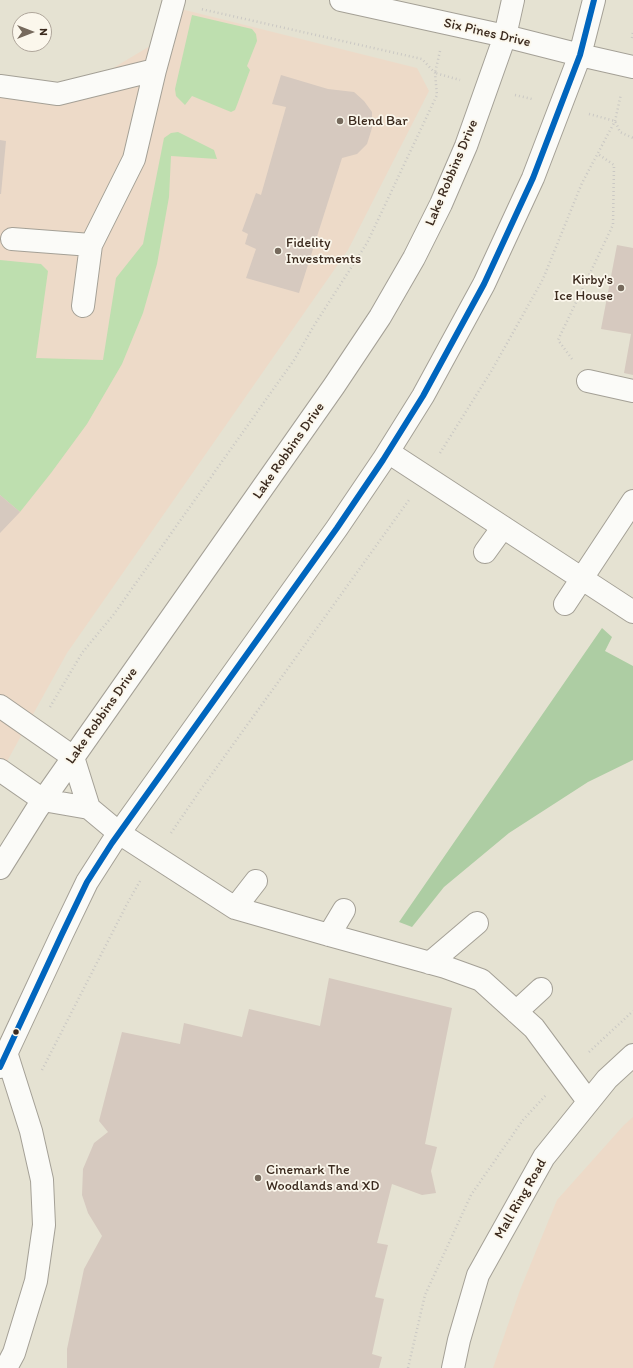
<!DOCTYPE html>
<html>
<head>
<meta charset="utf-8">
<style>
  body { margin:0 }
  #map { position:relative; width:633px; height:1368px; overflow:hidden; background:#e5e2d2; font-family:Itim,sans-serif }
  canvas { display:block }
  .north { position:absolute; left:12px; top:12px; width:40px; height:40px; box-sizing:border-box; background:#fbf7ec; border:1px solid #aea59a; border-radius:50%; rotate:90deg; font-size:11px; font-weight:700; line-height:16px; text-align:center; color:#3b2a1e }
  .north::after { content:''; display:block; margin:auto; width:14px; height:18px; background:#766a5d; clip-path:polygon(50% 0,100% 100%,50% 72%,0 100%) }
</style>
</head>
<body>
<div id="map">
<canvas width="633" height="1368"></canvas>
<div class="north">N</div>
</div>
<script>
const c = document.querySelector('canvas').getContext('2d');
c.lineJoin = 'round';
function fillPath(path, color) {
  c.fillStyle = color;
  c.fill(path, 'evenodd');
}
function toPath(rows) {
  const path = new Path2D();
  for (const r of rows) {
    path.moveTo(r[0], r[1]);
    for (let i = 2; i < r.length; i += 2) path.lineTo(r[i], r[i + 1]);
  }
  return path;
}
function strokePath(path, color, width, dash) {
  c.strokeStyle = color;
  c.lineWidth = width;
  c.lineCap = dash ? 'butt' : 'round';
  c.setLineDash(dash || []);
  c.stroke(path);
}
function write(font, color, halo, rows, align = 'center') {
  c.font = font + ' Itim,sans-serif';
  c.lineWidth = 3.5;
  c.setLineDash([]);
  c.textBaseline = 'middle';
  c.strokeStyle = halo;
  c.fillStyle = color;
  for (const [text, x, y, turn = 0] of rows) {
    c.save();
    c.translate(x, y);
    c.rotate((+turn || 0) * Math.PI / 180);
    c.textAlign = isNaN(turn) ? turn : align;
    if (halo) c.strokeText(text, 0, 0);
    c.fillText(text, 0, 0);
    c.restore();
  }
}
fillPath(toPath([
  [177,8,417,68,429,91,348,250,67,653,0,774,0,92,58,101,155,43],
  [633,1117,633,1368,493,1368,520,1290,557,1200,624,1125]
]), '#eddac8');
fillPath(toPath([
  [192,15,252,29,256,34,257,41,247,66,250,70,237,105,235,110,231,112,192,96,185,105,176,96,175,89],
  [178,132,214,150,217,159,171,156,169,197,157,264,143,313,122,364,87,424,51,473,20,512,0,495,0,260,41,264,48,271,36,358,103,360,116,278,143,244,164,138,171,133]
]), '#bedfaf');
fillPath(toPath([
  [602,628,612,637,605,651,633,666,633,760,588,782,509,833,444,887,412,927,399,922]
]), '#adcda3');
fillPath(toPath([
  [281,75,328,89,354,92,364,101,372,112,372,128,367,144,357,154,342,158,299,293,246,278,256,249,245,244,248,234,242,231,256,193,261,195,286,107,272,104],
  [0,140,6,141,1,194,0,194],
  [617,245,633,248,633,375,624,373,631,334,601,329],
  [0,495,20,512,0,533],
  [329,978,452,1008,425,1144,437,1147,431,1171,436,1193,422,1195,392,1184,377,1243,388,1245,375,1297,384,1299,372,1354,382,1357,379,1368,67,1368,67,1349,84,1269,102,1236,88,1213,82,1195,83,1169,94,1143,108,1132,99,1121,122,1032,180,1044,184,1023,242,1037,249,1009,320,1026]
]), '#d6c9bf');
const minor = toPath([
  [341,0,505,36,580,55,633,67],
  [0,86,58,94,155,70,174,0],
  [12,239,91,245,134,159,155,70],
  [83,306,91,245],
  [588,381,633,391],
  [388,452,633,612],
  [485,552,503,527],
  [565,604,633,501],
  [0,706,73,757,89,808],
  [0,770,43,800,89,808,119,833,235,908,329,935,445,967,481,980,534,1028,588,1101],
  [0,868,37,809,334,386,380,317,414,258,441,204,466,146,505,36,513,0],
  [235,908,256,881],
  [329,935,344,910],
  [430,963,477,923],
  [516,1012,541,989],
  [0,1067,62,934,87,882,112,843,337,528,383,460,423,396,484,284,533,178,580,55,594,0],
  [6,1368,14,1353,36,1281,44,1225,42,1180,31,1131,6,1052],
  [453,1368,459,1340,478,1275,544,1157,607,1079,633,1055]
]);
strokePath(minor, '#a4a096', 24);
strokePath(toPath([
  [632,38,633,32],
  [440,51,435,73,460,80],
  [515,95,532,99],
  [589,114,615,121,620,132,633,138],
  [572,359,558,340,613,225,614,165,598,154],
  [440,453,492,370,543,279,582,183,615,121,621,94],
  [50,707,82,653,114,614,294,360,315,324,367,243,437,95,435,73,422,59,201,9],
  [171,833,199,792,409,500],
  [589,1052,633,1011],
  [42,1070,127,904,140,881],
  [408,1368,425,1295,471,1195,523,1120,547,1094]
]), '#cac8c4', 2.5, [1, 3]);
strokePath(minor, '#fbfbf8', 22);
strokePath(toPath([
  [0,1067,62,934,87,882,112,843,337,528,383,460,423,396,484,284,533,178,580,55,594,0]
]), '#0065bd', 6);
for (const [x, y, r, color] of [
  [340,121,4,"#766a5d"],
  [278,251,4,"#766a5d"],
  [621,288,4,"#766a5d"],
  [16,1032,3.5,"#3b2a1e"],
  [258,1178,4,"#766a5d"]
]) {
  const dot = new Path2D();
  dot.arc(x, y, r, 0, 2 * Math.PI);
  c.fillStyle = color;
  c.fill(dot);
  strokePath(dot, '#fbf7ec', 1.5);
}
write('14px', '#3b2a1e', '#fbf7ec', [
  ["Six Pines Drive",487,33,13],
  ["Lake Robbins Drive",452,173,-67],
  ["Lake Robbins Drive",289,451,-55],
  ["Lake Robbins Drive",102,716,-55],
  ["Mall Ring Road",521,1199,-60]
]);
write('14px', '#3b2a1e', '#fbf7ec', [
  ["Blend Bar",348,121],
  ["Fidelity",286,243],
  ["Investments",286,259],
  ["Kirby's",613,280,"right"],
  ["Ice House",613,296,"right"],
  ["Cinemark The",266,1170],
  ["Woodlands and XD",266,1186]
], 'left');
</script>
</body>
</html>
